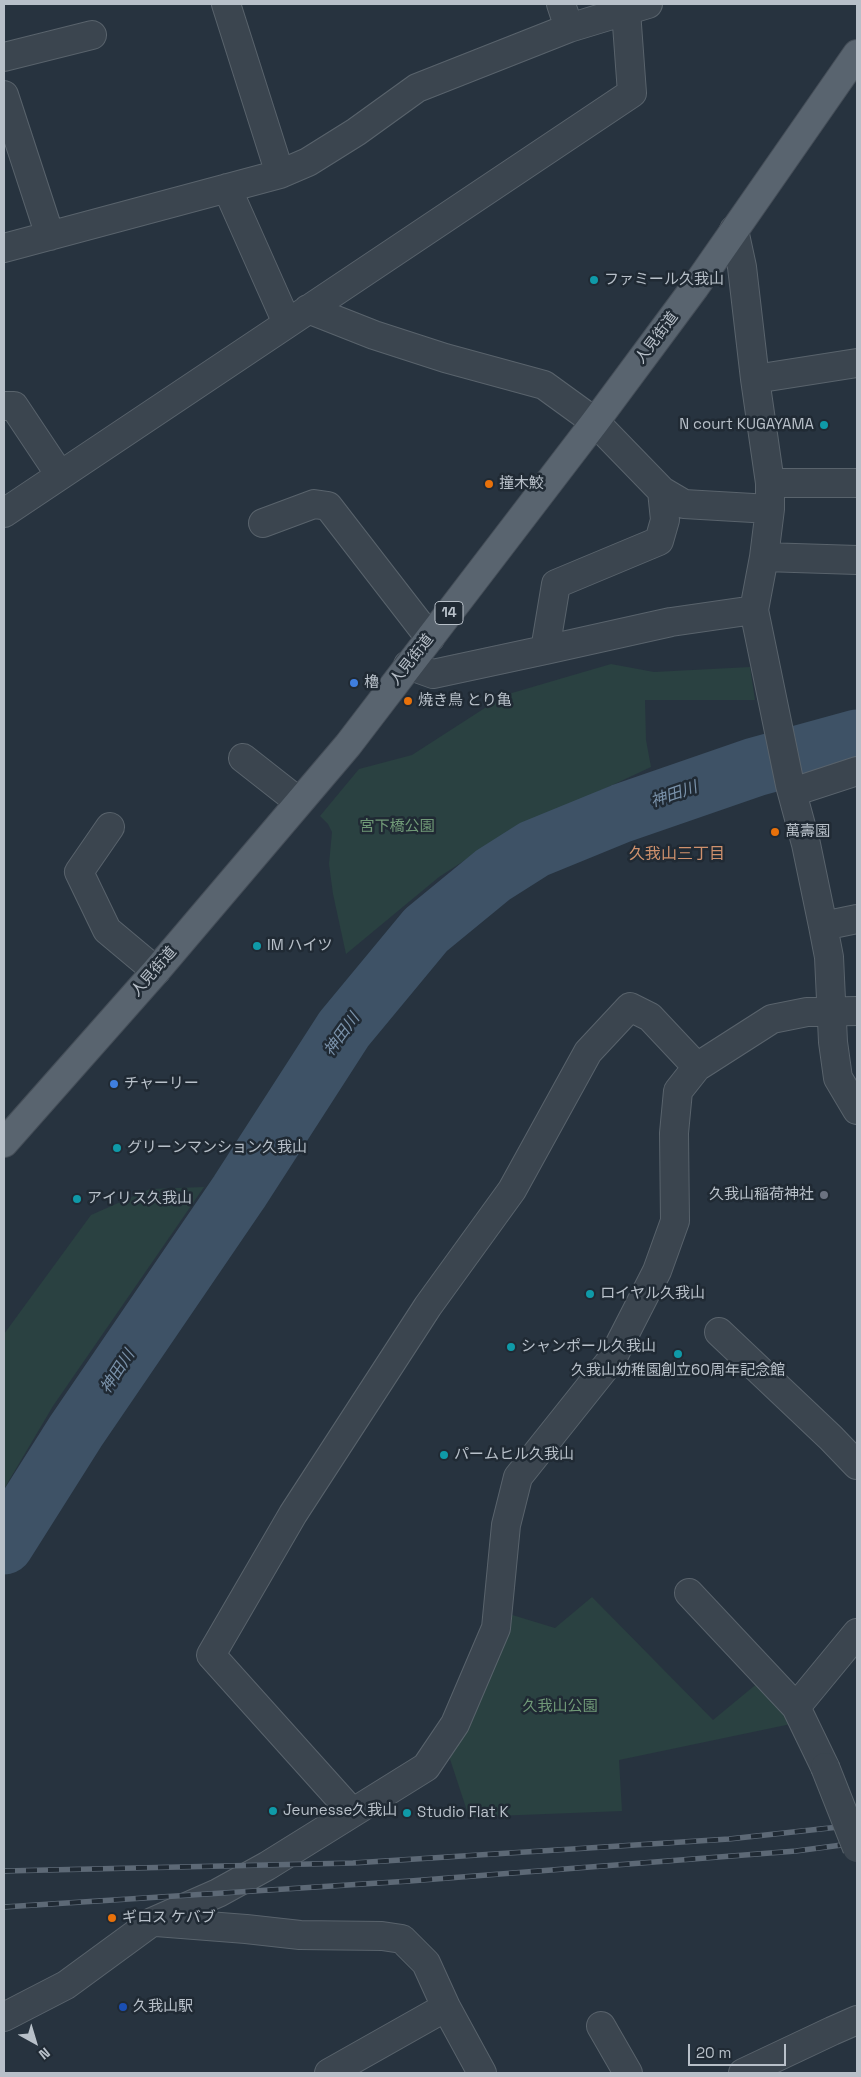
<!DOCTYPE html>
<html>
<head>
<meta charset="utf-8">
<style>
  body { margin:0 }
  #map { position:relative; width:861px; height:2077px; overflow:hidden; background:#27333f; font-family:"Space Grotesk",sans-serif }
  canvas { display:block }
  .frame { position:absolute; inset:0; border:5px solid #b8c0c9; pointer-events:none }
  .north { position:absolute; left:10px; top:2017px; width:50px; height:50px; -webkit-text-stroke:4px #202a34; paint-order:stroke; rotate:141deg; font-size:14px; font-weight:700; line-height:20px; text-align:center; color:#b8c0c9 }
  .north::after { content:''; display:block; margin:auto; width:18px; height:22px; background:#b8c0c9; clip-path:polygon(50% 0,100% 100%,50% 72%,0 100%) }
  .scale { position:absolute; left:688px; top:2044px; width:98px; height:22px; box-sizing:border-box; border:2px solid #b8c0c9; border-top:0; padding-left:6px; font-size:15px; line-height:18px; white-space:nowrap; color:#b8c0c9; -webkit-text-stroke:4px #202a34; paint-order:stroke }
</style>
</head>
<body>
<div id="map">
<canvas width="861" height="2077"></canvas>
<div class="frame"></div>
<div class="north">N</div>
<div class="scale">20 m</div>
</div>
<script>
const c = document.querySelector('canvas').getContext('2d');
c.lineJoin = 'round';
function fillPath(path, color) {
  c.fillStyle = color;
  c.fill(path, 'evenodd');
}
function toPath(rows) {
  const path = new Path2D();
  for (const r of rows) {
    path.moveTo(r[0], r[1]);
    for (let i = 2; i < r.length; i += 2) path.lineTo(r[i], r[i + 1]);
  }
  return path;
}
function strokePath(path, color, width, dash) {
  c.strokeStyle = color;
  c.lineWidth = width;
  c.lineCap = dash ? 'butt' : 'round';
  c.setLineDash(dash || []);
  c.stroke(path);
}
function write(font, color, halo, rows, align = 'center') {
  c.font = font + ' "Space Grotesk","Noto Sans JP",sans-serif';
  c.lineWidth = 5;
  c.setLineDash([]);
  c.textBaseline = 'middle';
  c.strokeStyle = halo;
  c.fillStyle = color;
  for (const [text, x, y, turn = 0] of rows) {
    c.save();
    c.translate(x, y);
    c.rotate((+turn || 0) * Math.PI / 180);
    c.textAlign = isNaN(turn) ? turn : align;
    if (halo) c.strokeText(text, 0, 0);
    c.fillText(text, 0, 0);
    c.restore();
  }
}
fillPath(toPath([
  [611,664,654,672,750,667,755,700,645,700,646,740,651,767,499,838,439,877,346,954,333,894,329,864,332,832,328,824,320,816,359,769,412,755,505,695],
  [204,1187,53,1406,4,1489,4,1334,91,1215,150,1189],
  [592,1597,713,1720,759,1682,785,1710,791,1724,619,1760,622,1811,469,1817,447,1750,509,1614,555,1628]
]), '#2a4141');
strokePath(toPath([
  [4,1545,76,1431,239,1192,344,1029,426,930,493,875,534,849,622,813,755,767,857,739]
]), '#3e5266', 59);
const minor = toPath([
  [226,4,280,174],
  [561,4,569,28],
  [4,57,92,35],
  [4,95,50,236],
  [227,188,287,323],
  [734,230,742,267,755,379,770,483,770,509,764,557,754,610,790,785,806,844,823,926,829,957,833,1042,838,1078,857,1110],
  [4,248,280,174,308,162,356,132,417,88,569,28,648,4],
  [308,309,374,335,445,358,544,385,595,422,662,491,684,504,770,509],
  [755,379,857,363],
  [4,406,14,406,60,475],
  [770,483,857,483],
  [4,513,632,93,626,11],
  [263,523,314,504,328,506,430,638],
  [764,557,857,560],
  [545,650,671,622,754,610],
  [408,665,433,674,545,650,556,584,659,541,665,520,662,491],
  [243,758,299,802],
  [793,792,857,771],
  [110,827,79,872,107,930,156,971],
  [823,926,857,919],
  [719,1332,831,1438,857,1465],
  [689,1593,796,1707],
  [825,1767,796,1707,857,1633],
  [352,1812,211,1655,293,1514,428,1306,512,1190,588,1052,630,1007,650,1017,697,1067],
  [156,1922,246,1929,300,1935,382,1936,402,1939,426,1963,446,2007,482,2073],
  [4,2017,66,1985,152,1922,218,1893,267,1866,426,1767,455,1724,496,1628,506,1525,518,1477,612,1359,657,1271,675,1221,674,1133,678,1091,697,1067,772,1019,807,1012,857,1011],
  [601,2026,628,2073],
  [329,2073,446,2007],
  [743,2073,832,2031,857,2020]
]);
const major = toPath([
  [4,1143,156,971,348,745,595,422,695,287,857,54]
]);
strokePath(minor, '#59636c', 30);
strokePath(major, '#454e58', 30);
strokePath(minor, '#3b454f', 28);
strokePath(major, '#59646f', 28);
const rail = toPath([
  [4,1871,353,1863,729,1839,857,1825],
  [4,1907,410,1881,796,1851,857,1843]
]);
strokePath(rail, '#5d6976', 5.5);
strokePath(rail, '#202a34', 4, [11]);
const minorBridge = toPath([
  [825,1767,857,1848]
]);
strokePath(minorBridge, '#59636c', 30, []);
strokePath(minorBridge, '#3b454f', 28);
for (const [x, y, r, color] of [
  [594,280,5,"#0f9aa8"],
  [824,425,5,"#0f9aa8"],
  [489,484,5,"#e8710a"],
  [354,683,5,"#3f7fe0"],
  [408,701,5,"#e8710a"],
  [775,832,5,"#e8710a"],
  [257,946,5,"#0f9aa8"],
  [114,1084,5,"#3f7fe0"],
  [117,1148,5,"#0f9aa8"],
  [824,1195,5,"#6b7280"],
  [77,1199,5,"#0f9aa8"],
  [590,1294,5,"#0f9aa8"],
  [511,1347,5,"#0f9aa8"],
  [678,1354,5,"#0f9aa8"],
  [444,1455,5,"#0f9aa8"],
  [273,1811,5,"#0f9aa8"],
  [407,1813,5,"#0f9aa8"],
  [112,1918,5,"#e8710a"],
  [123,2007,5,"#1a4fb4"]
]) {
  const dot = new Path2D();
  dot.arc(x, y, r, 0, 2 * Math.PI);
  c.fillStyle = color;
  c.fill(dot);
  strokePath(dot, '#202a34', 2);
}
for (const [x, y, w] of [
  [449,613,28]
]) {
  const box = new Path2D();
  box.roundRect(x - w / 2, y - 11.5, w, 23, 4);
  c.fillStyle = '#202a34';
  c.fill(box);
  strokePath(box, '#b8c0c9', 1);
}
write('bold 14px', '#b8c0c9', null, [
  ["14",449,613]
]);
write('15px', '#b8c0c9', '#202a34', [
  ["ファミール久我山",604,280],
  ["N court KUGAYAMA",814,425,"right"],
  ["撞木鮫",499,484],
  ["櫓",364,683],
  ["焼き鳥 とり亀",418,701],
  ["萬壽園",785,832],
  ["IM ハイツ",267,946],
  ["チャーリー",124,1084],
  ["グリーンマンション久我山",127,1148],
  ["久我山稲荷神社",814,1195,"right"],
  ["アイリス久我山",87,1199],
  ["ロイヤル久我山",600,1294],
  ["シャンポール久我山",521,1347],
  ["久我山幼稚園創立60周年記念館",678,1371,"center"],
  ["パームヒル久我山",454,1455],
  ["Jeunesse久我山",283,1811],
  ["Studio Flat K",417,1813],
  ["ギロス ケバブ",122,1918],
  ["久我山駅",133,2007]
], 'left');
write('15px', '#b8c0c9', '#202a34', [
  ["人見街道",657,338,-53],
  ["人見街道",412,660,-52],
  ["人見街道",154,972,-49]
]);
write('15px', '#709977', '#202a34', [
  ["宮下橋公園",397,827],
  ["久我山公園",560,1707]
]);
write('italic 16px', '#7a92aa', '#202a34', [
  ["神田川",674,795,-19],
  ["神田川",342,1035,-54],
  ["神田川",118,1372,-57]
]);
write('16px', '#cf916d', '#202a34', [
  ["久我山三丁目",677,855]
]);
</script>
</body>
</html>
